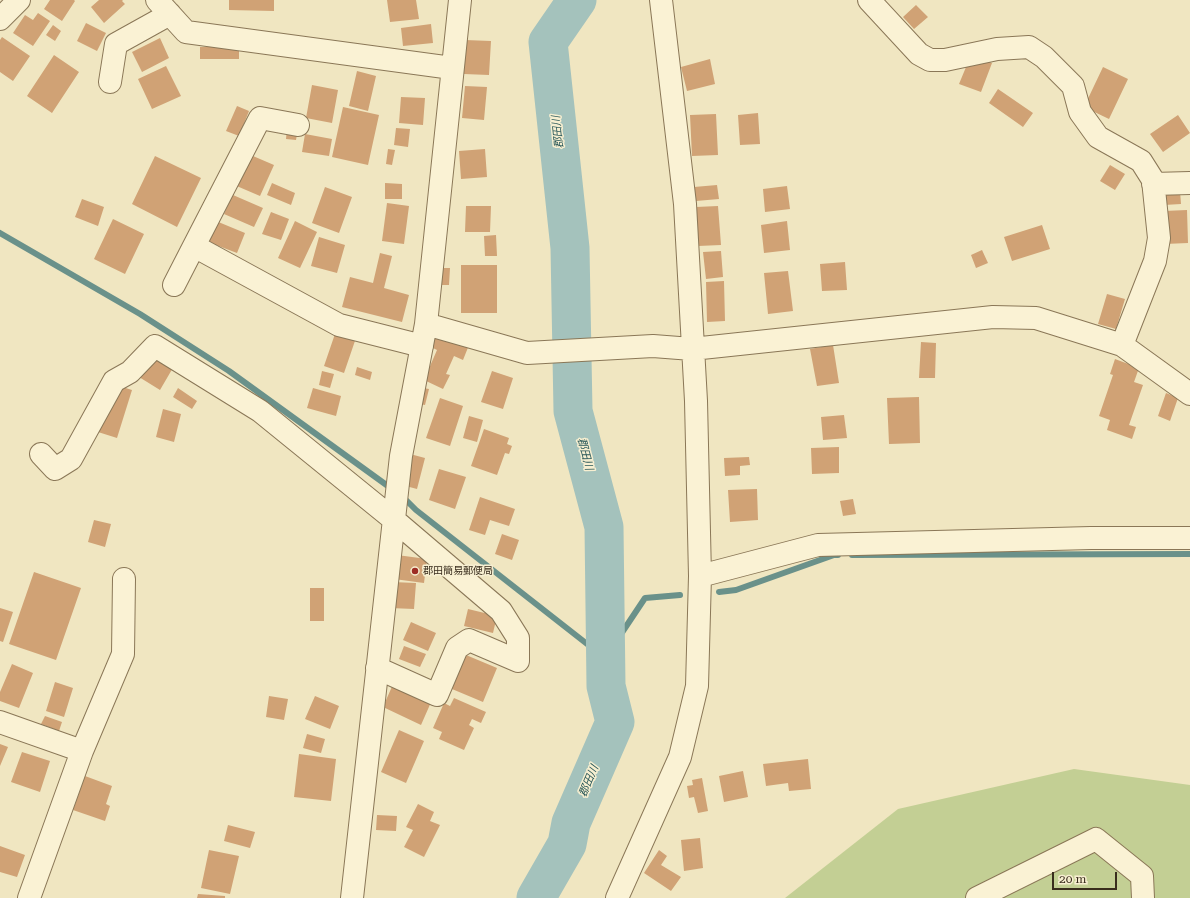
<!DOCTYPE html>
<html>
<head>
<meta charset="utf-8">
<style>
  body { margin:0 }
  #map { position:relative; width:1190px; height:898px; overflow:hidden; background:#f0e6c1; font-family:"Roboto Serif",serif }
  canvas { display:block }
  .scale { position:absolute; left:1052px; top:872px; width:65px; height:18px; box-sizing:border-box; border:2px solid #392d1d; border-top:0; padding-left:5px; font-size:12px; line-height:14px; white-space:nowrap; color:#392d1d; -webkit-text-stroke:3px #f7efd1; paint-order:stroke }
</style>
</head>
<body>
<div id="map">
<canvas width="1190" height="898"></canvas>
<div class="scale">20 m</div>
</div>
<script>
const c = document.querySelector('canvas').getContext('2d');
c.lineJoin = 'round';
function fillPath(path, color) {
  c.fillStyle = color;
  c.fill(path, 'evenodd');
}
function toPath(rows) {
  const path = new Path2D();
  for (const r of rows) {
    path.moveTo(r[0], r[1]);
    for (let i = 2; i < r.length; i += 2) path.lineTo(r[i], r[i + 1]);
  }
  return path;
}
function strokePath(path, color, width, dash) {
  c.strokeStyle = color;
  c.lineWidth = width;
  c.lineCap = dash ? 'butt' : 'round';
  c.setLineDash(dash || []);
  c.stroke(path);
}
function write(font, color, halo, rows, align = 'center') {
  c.font = font + ' "Roboto Serif","Noto Sans JP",serif';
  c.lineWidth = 3;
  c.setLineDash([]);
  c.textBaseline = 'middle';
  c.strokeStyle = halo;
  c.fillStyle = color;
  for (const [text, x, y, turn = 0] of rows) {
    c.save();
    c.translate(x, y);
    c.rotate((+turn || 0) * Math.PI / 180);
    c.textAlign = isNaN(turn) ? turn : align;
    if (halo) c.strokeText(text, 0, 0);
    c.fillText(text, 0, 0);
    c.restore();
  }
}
fillPath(toPath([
  [1074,769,1190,785,1190,898,785,898,898,809]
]), '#c3cf94');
strokePath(toPath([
  [0,233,140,314,229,371,392,489],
  [401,495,416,510,605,658,645,598,680,595],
  [852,555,1190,554],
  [719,592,736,590,834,555,838,555]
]), '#6a918a', 6);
strokePath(toPath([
  [536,898,567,844,571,823,615,722,606,686,604,527,573,411,570,248,548,42,577,0]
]), '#a4c2bc', 39);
fillPath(toPath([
  [50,0,74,0,75,1,62,21,44,9],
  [99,0,123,0,122,1,125,4,104,23,91,7],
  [229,0,274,0,274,11,229,10],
  [387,0,416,0,419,19,390,22],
  [916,5,928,17,914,29,903,17],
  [38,13,50,21,33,46,13,33,25,15,33,20],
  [86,23,106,33,97,51,77,41],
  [431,24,433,43,403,46,401,28],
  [53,25,61,31,55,41,46,35],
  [2,37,30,56,13,81,0,72,0,40],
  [160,38,169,58,142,72,132,52],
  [465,40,491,41,489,75,464,74],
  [200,47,239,47,239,59,200,59],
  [54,55,79,72,52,113,27,96],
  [971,55,992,63,981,92,959,84],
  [710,59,715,84,687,91,681,67],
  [166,66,181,96,152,109,138,79],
  [1103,67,1128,79,1109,119,1084,107],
  [357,71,376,76,368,111,349,106],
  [312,85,338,90,332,123,306,118],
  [465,86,487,87,484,120,462,118],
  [998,89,1033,113,1023,127,989,103],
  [401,97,425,98,423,125,399,123],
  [237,106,249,111,239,136,226,131],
  [343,107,379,115,368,165,332,157],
  [758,113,760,144,740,145,738,115],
  [716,114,718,155,692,156,690,115],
  [1178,115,1190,133,1163,152,1150,134],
  [287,128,298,129,296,140,286,139],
  [396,128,410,129,408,147,394,145],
  [305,134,332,139,329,156,302,152],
  [388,149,395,150,392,165,386,164],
  [485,149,487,177,461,179,459,151],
  [246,153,274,165,260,196,232,184],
  [155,156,201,178,177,227,132,204],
  [1110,165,1125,174,1115,190,1100,181],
  [272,183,295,193,291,205,267,195],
  [385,183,402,184,402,199,385,199],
  [717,185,719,199,696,201,694,187],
  [787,186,790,209,765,212,763,189],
  [325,187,352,197,339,233,312,223],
  [1180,191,1181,204,1164,205,1163,193],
  [233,195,263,208,254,227,224,214],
  [82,199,104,207,98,226,75,217],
  [387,203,409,206,404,244,382,241],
  [466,206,491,206,490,232,465,232],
  [718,206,721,245,698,246,696,207],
  [1187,210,1188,243,1165,244,1164,211],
  [271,212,289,219,281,240,262,234],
  [113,219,144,234,125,274,94,259],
  [216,221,245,233,237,253,208,242],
  [295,221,317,232,300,268,278,258],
  [787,221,790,250,764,253,761,225],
  [1042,225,1050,249,1012,261,1004,237],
  [496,235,497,256,485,256,484,236],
  [319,237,345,245,337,273,311,266],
  [982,250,988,263,976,268,971,255],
  [721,251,723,277,706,279,703,252],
  [380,253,392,256,384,288,409,295,402,322,342,307,350,277,373,283],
  [845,262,847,290,822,291,820,264],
  [461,265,497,265,497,313,461,313],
  [442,268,450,268,449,285,442,285],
  [788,271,793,311,768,314,764,273],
  [724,281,725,321,707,322,706,282],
  [1107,294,1125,299,1116,329,1098,324],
  [337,328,357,335,344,373,324,366],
  [436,331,469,345,463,360,454,356,446,374,450,375,443,389,424,380,437,350,429,346],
  [921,342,936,343,935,378,919,378],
  [833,345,839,383,817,386,810,349],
  [153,353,174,366,160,390,139,377],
  [1115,359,1139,368,1134,382,1143,385,1129,425,1136,427,1132,439,1107,430,1110,420,1099,416,1113,375,1110,374],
  [357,367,372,372,370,380,355,375],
  [322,371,334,374,330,388,319,385],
  [492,371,513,378,503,409,481,402],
  [113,384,132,390,117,438,98,432],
  [418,387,429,389,425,405,414,403],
  [178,388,197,401,192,409,173,397],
  [313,388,341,396,336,416,307,408],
  [1166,393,1178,398,1170,421,1158,416],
  [919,397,920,443,889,444,887,398],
  [440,398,463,406,450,446,426,438],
  [163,409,181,414,174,442,156,437],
  [844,415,847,438,823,440,821,417],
  [469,416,483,420,477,442,463,438],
  [484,429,509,438,507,444,512,446,509,454,505,453,497,475,471,466],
  [839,447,839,473,812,474,811,448],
  [410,454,425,458,417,489,402,485],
  [749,457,750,465,740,466,740,475,725,476,724,458],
  [439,469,466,477,455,509,429,500],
  [757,489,758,520,730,522,728,490],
  [480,497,515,509,509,526,490,520,485,535,469,530],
  [853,499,856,514,843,516,840,501],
  [94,520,111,524,105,547,88,542],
  [502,534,519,540,512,560,495,554],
  [397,555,427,559,424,583,394,579],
  [34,572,81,588,56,660,9,644],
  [392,582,416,583,414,609,390,608],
  [310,588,324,588,324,621,310,621],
  [0,608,13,612,3,642,0,641],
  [468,609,497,616,493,633,464,626],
  [411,622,436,633,428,651,403,640],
  [404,646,426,654,420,667,399,659],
  [466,655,497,668,483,702,452,689],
  [12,664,33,673,19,708,0,701,0,692],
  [55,682,73,688,64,717,46,711],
  [394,682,432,700,421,725,383,707],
  [269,696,288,699,284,720,266,717],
  [315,696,339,706,330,729,305,719],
  [454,698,486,712,481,723,472,719,469,725,474,728,464,750,439,739,442,732,433,728,444,703,450,706],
  [45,716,62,722,59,731,41,724],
  [399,730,424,741,406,783,381,772],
  [307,734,325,739,321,753,303,748],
  [0,744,8,747,0,766],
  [22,752,50,761,40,792,11,782],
  [299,754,336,759,331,801,294,797],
  [808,759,811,789,789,791,788,783,766,786,763,764],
  [743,771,748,797,724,802,719,776],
  [85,776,112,786,106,804,110,806,105,821,73,810],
  [702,778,708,811,698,813,694,797,689,798,687,786,693,785,692,780],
  [418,804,434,812,430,821,440,825,424,857,404,847,413,830,406,827],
  [377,815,397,816,396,831,376,830],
  [228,825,255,832,250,848,224,841],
  [700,838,703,868,684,871,681,840],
  [0,846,25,855,17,877,0,872],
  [209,850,239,856,230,894,201,888],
  [659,850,667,856,661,865,681,877,671,891,644,873],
  [198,894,225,896,225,898,197,898]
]), '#d0a275');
const minor = toPath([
  [157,0,186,32,452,68],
  [869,0,919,54,930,60,945,60,997,49,1029,47,1044,57,1073,86,1080,112,1098,137,1141,161,1153,180,1159,238,1155,261,1122,345],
  [0,19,19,0],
  [110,82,116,44,170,14],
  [298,125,260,118,194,246,339,325,422,346],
  [1153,184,1190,183],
  [174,285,194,246],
  [426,324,527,353,653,346,692,349,993,317,1036,318,1122,345,1190,394],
  [41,454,55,469,71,459,114,381,130,372,155,346,260,411,393,519,501,611,518,638,518,661,469,640,457,648,437,695,377,668],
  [700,576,818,545,1091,538,1190,538],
  [0,722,82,751,29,898],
  [82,751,123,654,124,579],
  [352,898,401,456,426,324,460,0],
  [617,898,680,757,697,686,700,576,696,401,685,204,661,0],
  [977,898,1096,839,1142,876,1143,898]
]);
strokePath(minor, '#8a7757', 24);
strokePath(minor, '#faf2d4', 22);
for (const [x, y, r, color] of [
  [415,571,4,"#9d2d24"]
]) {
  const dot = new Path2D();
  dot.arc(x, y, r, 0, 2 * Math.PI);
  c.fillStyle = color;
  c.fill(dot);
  strokePath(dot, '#f7efd1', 1.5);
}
write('10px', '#392d1d', '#f7efd1', [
  ["郡田簡易郵便局",423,571]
], 'left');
write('italic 11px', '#2b595a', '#f7efd1', [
  ["郡田川",558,132,-96],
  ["郡田川",585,454,75],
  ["郡田川",589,781,-67]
]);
</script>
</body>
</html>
